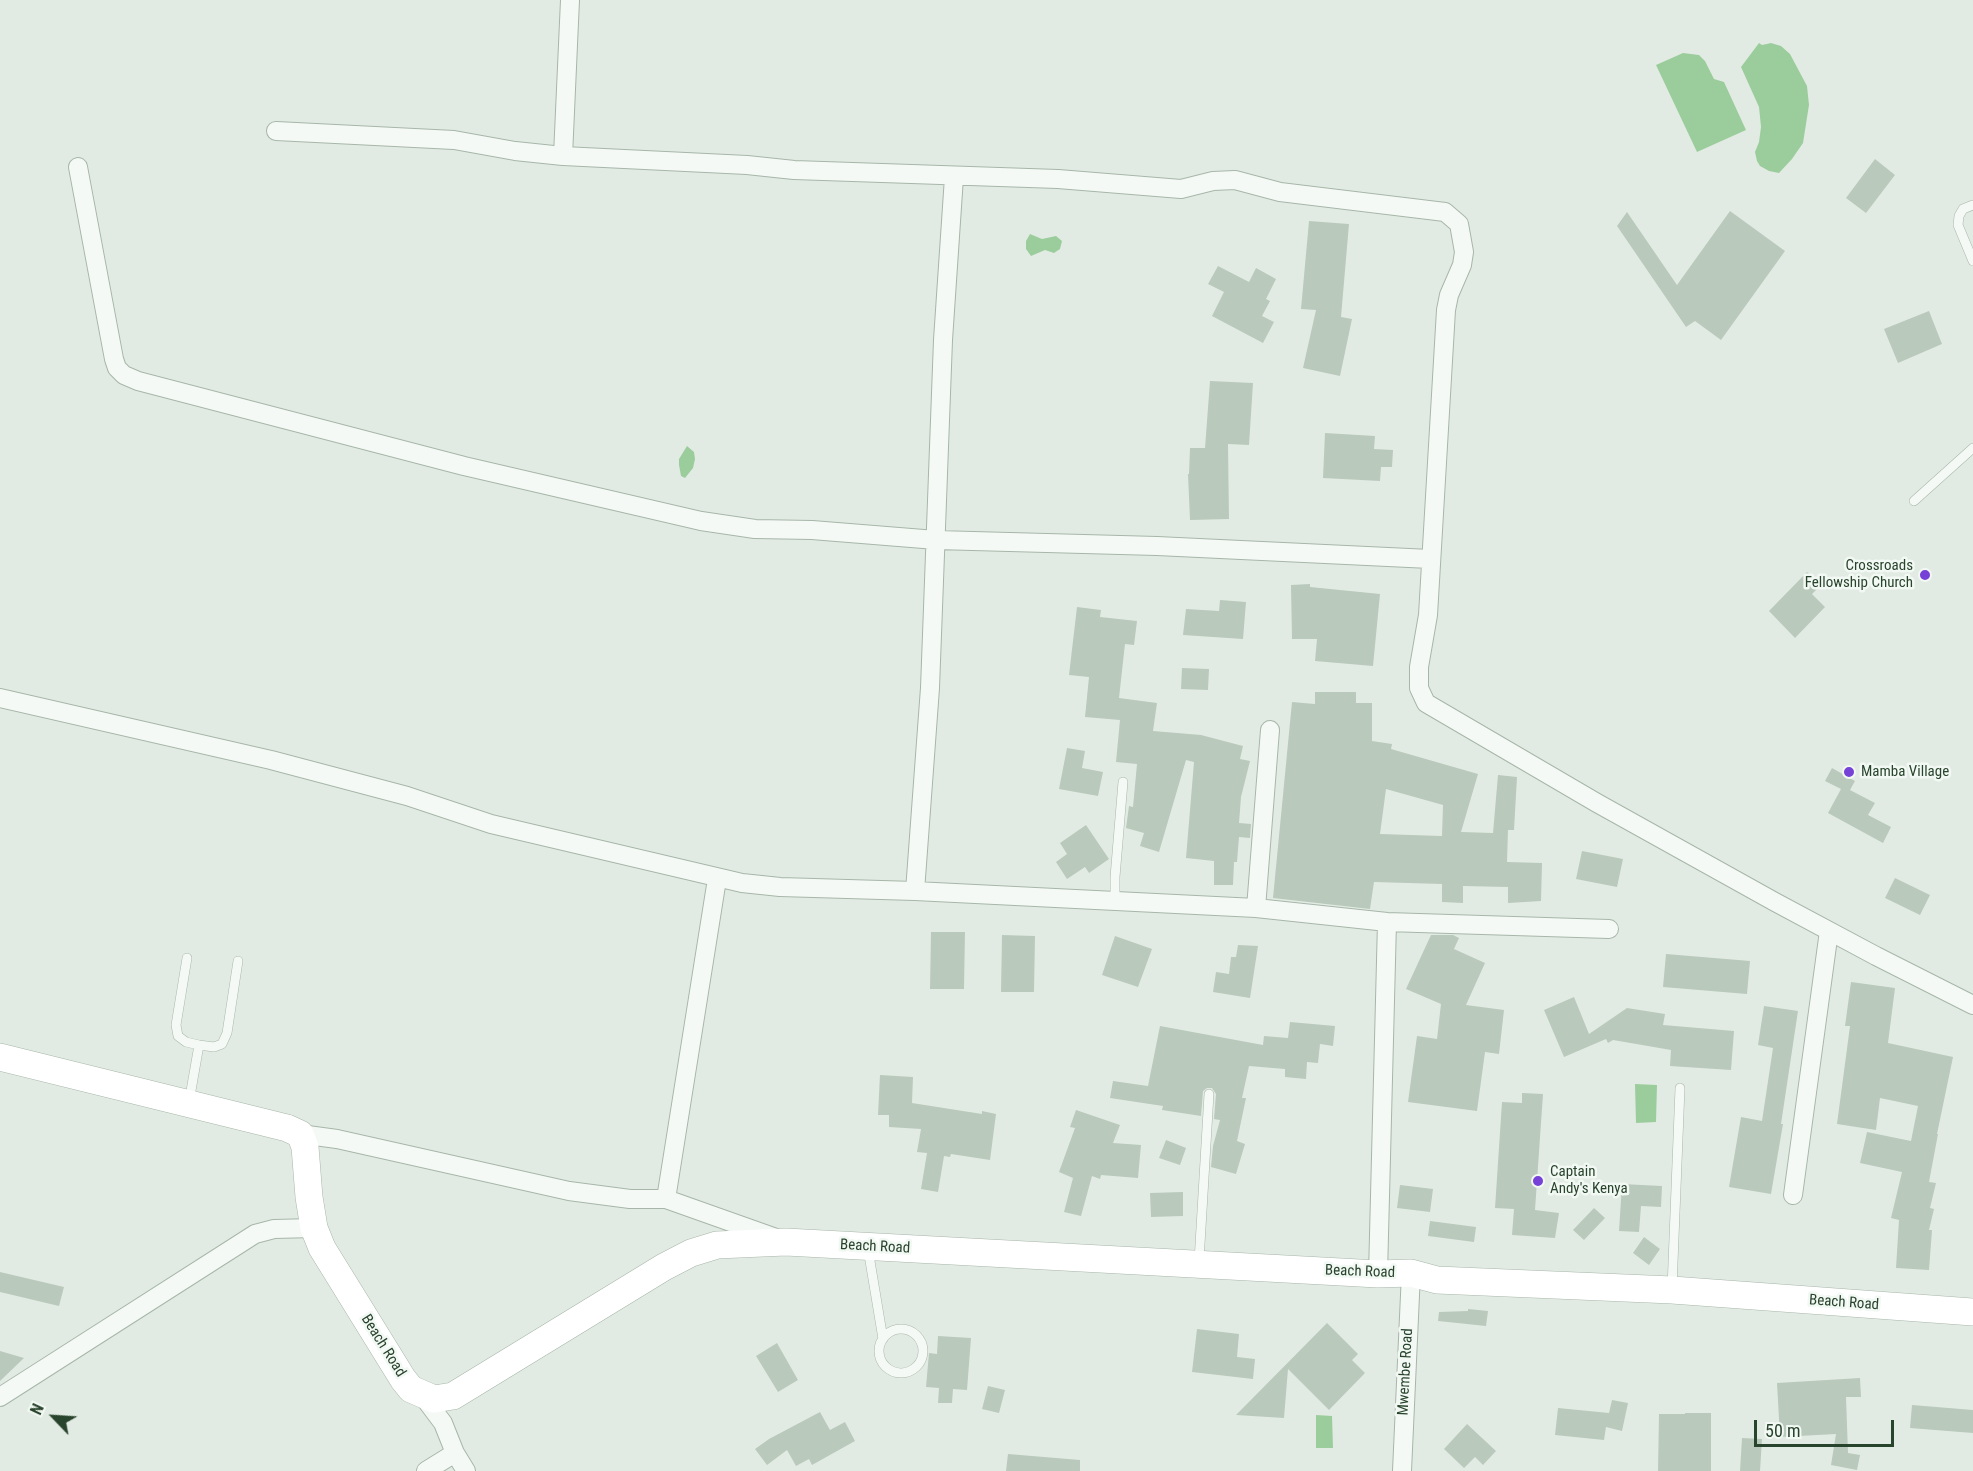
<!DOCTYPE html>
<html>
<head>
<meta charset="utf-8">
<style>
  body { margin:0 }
  #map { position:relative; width:1973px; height:1471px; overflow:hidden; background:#e2ebe3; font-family:"Roboto Condensed",sans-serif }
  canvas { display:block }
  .north { position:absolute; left:24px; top:1387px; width:60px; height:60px; -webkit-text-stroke:4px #f2f8f3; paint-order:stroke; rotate:295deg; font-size:16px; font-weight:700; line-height:24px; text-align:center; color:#29442d }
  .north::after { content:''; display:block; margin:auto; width:21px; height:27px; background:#29442d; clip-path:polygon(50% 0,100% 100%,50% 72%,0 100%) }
  .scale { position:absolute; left:1754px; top:1420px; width:140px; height:27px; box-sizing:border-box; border:3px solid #29442d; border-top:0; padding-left:8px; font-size:18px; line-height:21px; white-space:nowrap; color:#29442d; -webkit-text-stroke:4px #f2f8f3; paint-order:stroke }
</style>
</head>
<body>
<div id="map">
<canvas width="1973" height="1471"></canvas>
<div class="north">N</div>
<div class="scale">50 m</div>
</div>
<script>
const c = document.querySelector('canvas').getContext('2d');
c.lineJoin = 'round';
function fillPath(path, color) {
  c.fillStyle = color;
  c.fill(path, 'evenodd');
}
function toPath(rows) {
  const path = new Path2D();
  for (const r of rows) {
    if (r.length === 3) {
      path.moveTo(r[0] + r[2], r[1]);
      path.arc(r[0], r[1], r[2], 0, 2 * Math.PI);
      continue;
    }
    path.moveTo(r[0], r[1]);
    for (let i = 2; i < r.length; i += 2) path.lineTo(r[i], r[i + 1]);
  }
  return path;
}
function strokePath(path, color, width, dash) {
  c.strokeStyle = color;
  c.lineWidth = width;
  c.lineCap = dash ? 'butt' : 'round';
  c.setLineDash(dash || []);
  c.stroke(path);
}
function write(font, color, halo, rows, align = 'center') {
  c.font = font + ' "Roboto Condensed",sans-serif';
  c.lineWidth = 5;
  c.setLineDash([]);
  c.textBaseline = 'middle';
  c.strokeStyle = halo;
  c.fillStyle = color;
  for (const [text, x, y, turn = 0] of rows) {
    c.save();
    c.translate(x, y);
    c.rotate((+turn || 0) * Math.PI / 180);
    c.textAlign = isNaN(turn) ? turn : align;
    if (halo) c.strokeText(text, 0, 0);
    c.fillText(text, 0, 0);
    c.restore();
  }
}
fillPath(toPath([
  [1759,43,1762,45,1771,43,1781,46,1790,54,1807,86,1809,105,1803,143,1792,159,1779,173,1769,171,1760,166,1757,161,1755,152,1759,142,1761,127,1759,107,1741,67],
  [1683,53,1699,55,1705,61,1714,79,1724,82,1746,130,1697,152,1656,65],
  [1030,234,1042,239,1056,236,1062,241,1060,249,1054,253,1045,250,1031,256,1026,249,1026,241],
  [687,446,694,452,695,459,693,468,685,478,681,476,679,465,679,459],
  [1635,1084,1657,1085,1656,1122,1636,1123],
  [1316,1415,1332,1416,1333,1448,1316,1448]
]), '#9bcd9c');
fillPath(toPath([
  [1875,159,1895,175,1866,213,1846,198],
  [1730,211,1785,251,1721,340,1695,321,1686,327,1617,226,1627,212,1677,285],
  [1309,221,1349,224,1341,317,1352,319,1340,376,1303,368,1316,310,1301,309],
  [1218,266,1249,282,1256,268,1276,279,1266,299,1270,301,1262,316,1274,322,1263,343,1212,316,1224,292,1208,284],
  [1929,311,1942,344,1898,363,1884,329],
  [1210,381,1253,383,1249,445,1228,444,1229,519,1190,520,1188,474,1189,474,1190,448,1205,448],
  [1325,433,1375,436,1374,449,1393,450,1392,467,1381,467,1380,481,1323,478],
  [1807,572,1821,585,1812,594,1825,607,1795,638,1769,611],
  [1310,584,1310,587,1380,594,1373,666,1315,661,1317,639,1292,639,1291,585],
  [1220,600,1246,602,1243,639,1183,635,1186,609,1219,611],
  [1077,607,1101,610,1100,617,1137,621,1134,645,1125,644,1119,698,1157,703,1153,731,1201,735,1243,746,1240,759,1250,761,1241,797,1239,823,1251,824,1250,838,1239,837,1237,862,1234,862,1233,885,1214,885,1214,861,1186,858,1194,762,1186,760,1159,852,1140,846,1144,833,1126,828,1129,806,1133,807,1137,764,1116,762,1120,720,1085,717,1089,677,1069,675],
  [1182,668,1209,669,1208,690,1181,689],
  [1315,692,1356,692,1356,703,1372,703,1372,741,1392,744,1391,749,1478,774,1461,832,1493,833,1498,775,1517,777,1514,830,1508,830,1507,862,1542,863,1541,901,1508,903,1508,887,1463,886,1463,903,1442,902,1442,884,1374,882,1370,909,1273,898,1292,702,1315,704],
  [1386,789,1443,805,1442,836,1380,834],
  [1067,748,1085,751,1082,768,1103,772,1098,796,1059,789],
  [1832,768,1855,781,1850,790,1875,803,1868,815,1891,827,1883,843,1828,813,1841,789,1825,781],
  [1086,825,1109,859,1089,873,1085,867,1067,879,1056,862,1067,854,1060,843],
  [1582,851,1623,859,1617,887,1576,879],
  [1895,878,1930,895,1920,915,1885,898],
  [931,932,965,932,964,989,930,989],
  [1002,935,1035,936,1034,992,1001,992],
  [1431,935,1453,935,1459,938,1454,949,1485,963,1466,1005,1504,1010,1499,1054,1485,1052,1477,1111,1408,1102,1417,1036,1437,1039,1441,1004,1406,989],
  [1115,936,1152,949,1138,987,1102,975],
  [1238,945,1258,946,1250,998,1213,992,1216,972,1229,974,1231,957,1236,957],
  [1666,954,1750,961,1747,994,1663,987],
  [1851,982,1895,988,1888,1043,1953,1057,1937,1134,1938,1134,1929,1182,1936,1183,1930,1208,1934,1209,1929,1230,1932,1230,1929,1270,1896,1268,1899,1220,1891,1218,1902,1172,1860,1163,1867,1132,1911,1141,1918,1106,1880,1098,1876,1130,1837,1124,1850,1026,1845,1026],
  [1574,997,1589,1034,1627,1008,1665,1014,1663,1025,1734,1031,1731,1070,1670,1066,1671,1050,1613,1040,1608,1043,1606,1039,1564,1057,1544,1010],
  [1764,1006,1798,1011,1781,1124,1783,1124,1771,1194,1729,1187,1741,1117,1762,1121,1773,1048,1758,1045],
  [1290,1022,1335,1026,1333,1046,1320,1044,1318,1063,1307,1062,1306,1079,1285,1077,1285,1069,1249,1066,1242,1098,1246,1098,1237,1141,1245,1144,1236,1174,1211,1167,1213,1146,1220,1120,1214,1119,1216,1094,1212,1088,1207,1088,1203,1091,1201,1116,1162,1110,1163,1106,1110,1098,1113,1081,1148,1086,1160,1026,1263,1045,1264,1036,1288,1038],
  [880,1075,913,1077,912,1103,982,1114,982,1111,996,1114,990,1160,951,1154,950,1157,944,1156,938,1192,921,1189,927,1153,917,1152,921,1129,889,1127,889,1115,878,1115],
  [1522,1093,1543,1094,1535,1210,1559,1213,1555,1238,1512,1235,1514,1209,1495,1208,1502,1102,1522,1103],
  [1076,1110,1120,1125,1113,1143,1141,1145,1138,1178,1101,1175,1100,1179,1092,1176,1081,1216,1064,1212,1073,1178,1059,1172,1075,1128,1070,1127],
  [1166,1140,1186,1148,1180,1165,1159,1158],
  [1622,1184,1662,1186,1661,1207,1641,1206,1639,1232,1619,1231],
  [1400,1185,1433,1189,1430,1212,1397,1208],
  [1183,1192,1183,1216,1151,1217,1150,1193],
  [1594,1208,1605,1218,1584,1240,1573,1230],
  [1430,1221,1476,1227,1474,1242,1428,1236],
  [1644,1237,1660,1249,1649,1265,1633,1253],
  [0,1272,64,1287,59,1306,0,1292],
  [1468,1309,1488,1311,1486,1326,1438,1321,1439,1312,1468,1311],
  [1327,1323,1358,1354,1352,1360,1365,1373,1329,1410,1288,1369,1284,1418,1236,1415],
  [1197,1329,1239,1334,1237,1357,1255,1359,1253,1379,1192,1372],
  [938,1336,971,1338,967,1390,953,1389,952,1403,938,1403,939,1388,926,1387,929,1353,937,1354],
  [777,1343,798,1380,778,1392,756,1356],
  [0,1351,24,1358,0,1381],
  [1860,1378,1861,1397,1846,1397,1848,1453,1860,1455,1857,1470,1831,1465,1836,1434,1780,1437,1777,1383],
  [988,1386,1005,1390,999,1413,982,1409],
  [1612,1400,1628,1403,1622,1431,1606,1427,1604,1440,1555,1435,1558,1408,1609,1413],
  [1912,1405,1973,1410,1973,1433,1910,1428],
  [820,1412,830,1430,845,1422,855,1441,812,1465,809,1459,796,1466,787,1450,767,1465,755,1449,769,1439],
  [1685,1413,1711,1413,1711,1471,1658,1471,1659,1414,1685,1414],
  [1467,1424,1496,1451,1483,1465,1475,1457,1464,1468,1444,1449],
  [1742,1438,1762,1439,1760,1471,1740,1471],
  [1008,1454,1080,1460,1080,1471,1006,1471]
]), '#b9c9bb');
const service = toPath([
  [1973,205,1963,209,1959,216,1958,225,1973,261],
  [1914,501,1973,448],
  [1115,901,1115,877,1123,782],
  [187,958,176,1025,178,1036,186,1042,199,1045,189,1102],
  [199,1045,214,1047,222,1044,227,1033,238,961],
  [868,1249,883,1339],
  [1199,1261,1209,1094],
  [1672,1288,1680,1088],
  [901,1351,22]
]);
const minor = toPath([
  [276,131,454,140,515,151,563,156,747,165,794,170,1058,179,1181,189,1213,181,1235,180,1280,192,1445,212,1459,224,1464,252,1462,265,1449,295,1446,310,1428,615,1419,667,1419,688,1426,703,1597,803,1775,902,1876,956,1973,1005],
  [563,156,570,0],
  [78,167,114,359,117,368,124,375,138,381,464,466,701,521,755,529,812,530,936,540,1157,546,1430,559],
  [0,698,271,760,407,796,491,824,742,883,780,887,915,891,1256,908,1387,922,1609,929],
  [915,891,930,688,943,340,954,177],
  [1256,908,1270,730],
  [300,1134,337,1139,569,1191,630,1199,666,1199,776,1238],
  [1793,1195,1829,931],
  [666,1199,717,879],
  [1378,1274,1387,922],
  [422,1395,443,1423,455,1453,466,1471],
  [0,1397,255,1234,274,1229,314,1228],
  [426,1471,455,1453],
  [1402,1471,1411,1273]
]);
const secondary = toPath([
  [0,1057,287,1128,300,1134,305,1147,309,1197,314,1228,322,1248,403,1379,411,1389,434,1399,453,1396,664,1267,691,1253,717,1245,786,1242,1378,1274,1411,1273,1437,1280,1672,1290,1973,1312]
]);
strokePath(service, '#a7b6a9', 10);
strokePath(minor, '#a7b6a9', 20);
strokePath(secondary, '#a7b6a9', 28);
strokePath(service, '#f5f9f6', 9);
strokePath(minor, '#f5f9f6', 18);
strokePath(secondary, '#fff', 27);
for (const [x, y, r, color] of [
  [1925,575,6,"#7541d6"],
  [1849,772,6,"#7541d6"],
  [1538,1181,6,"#7541d6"]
]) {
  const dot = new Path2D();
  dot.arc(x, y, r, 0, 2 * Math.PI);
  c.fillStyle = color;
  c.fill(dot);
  strokePath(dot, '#f2f8f3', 2);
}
write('15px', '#29442d', '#f2f8f3', [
  ["Crossroads",1913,566,"right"],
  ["Fellowship Church",1913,583,"right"],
  ["Mamba Village",1861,772],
  ["Captain",1550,1172],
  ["Andy's Kenya",1550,1189]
], 'left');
write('15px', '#29442d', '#f2f8f3', [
  ["Beach Road",875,1247,3],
  ["Beach Road",1360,1272,2],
  ["Beach Road",1844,1303,4],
  ["Beach Road",383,1346,58],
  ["Mwembe Road",1406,1372,-87]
]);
</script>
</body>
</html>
